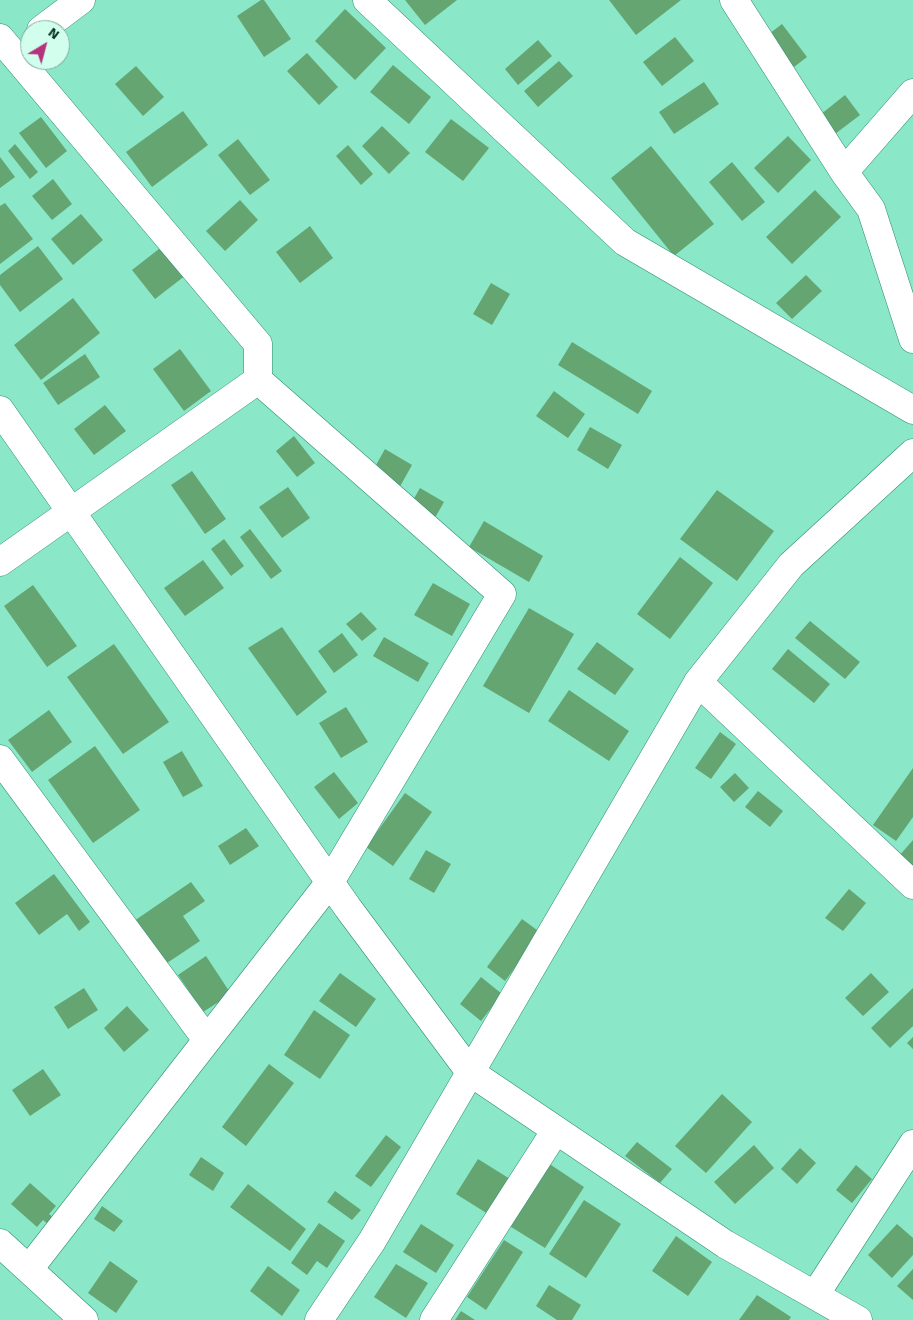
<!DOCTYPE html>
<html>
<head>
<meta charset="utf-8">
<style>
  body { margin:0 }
  #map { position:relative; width:913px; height:1320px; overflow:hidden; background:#8ae7c7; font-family:Signika,sans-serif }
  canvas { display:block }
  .north { position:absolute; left:20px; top:20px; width:50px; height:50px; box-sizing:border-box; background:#d2feed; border:1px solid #80ab9c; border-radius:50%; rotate:37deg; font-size:14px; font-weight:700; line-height:20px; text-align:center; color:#042f23 }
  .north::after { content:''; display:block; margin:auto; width:18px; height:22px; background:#b5337d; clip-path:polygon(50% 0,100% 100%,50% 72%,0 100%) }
</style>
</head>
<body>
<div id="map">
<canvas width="913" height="1320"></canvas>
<div class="north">N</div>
</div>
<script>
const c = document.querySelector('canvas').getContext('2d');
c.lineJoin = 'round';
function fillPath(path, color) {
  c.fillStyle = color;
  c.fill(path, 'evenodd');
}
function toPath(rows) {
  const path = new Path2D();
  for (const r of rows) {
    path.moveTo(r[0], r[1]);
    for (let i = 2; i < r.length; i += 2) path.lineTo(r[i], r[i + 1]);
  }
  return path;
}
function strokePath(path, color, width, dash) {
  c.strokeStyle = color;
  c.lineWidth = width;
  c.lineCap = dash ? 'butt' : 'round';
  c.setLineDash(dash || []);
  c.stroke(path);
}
fillPath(toPath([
  [261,0,264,0,291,39,264,57,237,16],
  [405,0,457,0,425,25],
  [609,0,681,0,636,35],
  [345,9,386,48,355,80,315,41],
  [782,24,807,57,794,67,769,34],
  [675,37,694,61,662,86,643,62],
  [538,40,552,56,518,85,505,69],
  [307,53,338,87,319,105,287,71],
  [559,61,573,76,538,107,524,91],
  [393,65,431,97,409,124,370,92],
  [136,66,164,97,143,116,115,84],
  [704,82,719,104,674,134,659,112],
  [845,95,860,115,835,134,820,115],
  [183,111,208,145,152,187,126,152],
  [41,117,67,151,46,168,19,133],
  [451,119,489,148,463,181,425,152],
  [382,126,410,153,389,174,362,146],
  [788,136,811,160,778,193,754,168],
  [238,139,270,180,250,195,218,155],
  [15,144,38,172,30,179,8,151],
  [348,145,373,174,361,185,336,156],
  [651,146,714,224,674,256,611,178],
  [0,157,15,177,0,188],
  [732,162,765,202,742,221,709,182],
  [53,179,72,204,52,220,32,196],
  [815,190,841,217,792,264,766,237],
  [240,200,258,220,225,251,206,231],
  [5,203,33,239,0,264,0,206],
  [81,214,103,240,73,265,51,239],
  [310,226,333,258,300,283,276,252],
  [164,245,186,275,155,299,132,270],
  [38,246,63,279,20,312,0,285,0,275],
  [806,275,822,291,792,319,776,303],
  [491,283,510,294,492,325,473,314],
  [73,298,100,333,41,380,14,345],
  [572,342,652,391,638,414,558,365],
  [180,349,211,391,184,411,153,369],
  [85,354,100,377,58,405,43,383],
  [554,391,585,414,568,438,536,416],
  [105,405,126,431,94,455,74,429],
  [590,427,622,445,608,469,577,450],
  [294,436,315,463,297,477,276,451],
  [385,449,412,465,398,490,371,474],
  [192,471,226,519,205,534,171,485],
  [288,487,310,518,282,538,259,507],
  [420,488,444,502,432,523,408,509],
  [717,490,774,531,737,581,680,539],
  [484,521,543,556,529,582,469,547],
  [250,529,282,571,271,579,240,537],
  [224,539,244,566,231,576,211,549],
  [680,557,713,583,670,639,637,614],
  [203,560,224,588,185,616,164,588],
  [433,583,470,604,452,636,414,615],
  [33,585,77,646,47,667,4,606],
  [529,608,574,634,529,713,483,686],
  [361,612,377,629,362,641,346,624],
  [810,621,860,662,845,679,795,638],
  [282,627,327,692,297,716,248,648],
  [342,633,358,655,334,673,318,651],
  [384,637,429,663,418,682,373,656],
  [597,642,634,669,615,695,577,669],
  [114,644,169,722,123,754,67,677],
  [788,649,830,684,814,703,772,669],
  [569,690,629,731,609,761,548,721],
  [346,707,368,742,341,758,319,723],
  [49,710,72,742,32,772,8,740],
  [720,732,736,744,711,779,695,768],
  [95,746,140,810,93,843,48,780],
  [182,751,203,786,183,797,163,762],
  [913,768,913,817,896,841,873,825],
  [334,772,358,803,339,819,314,787],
  [735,773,749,788,734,802,720,787],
  [758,791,783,811,770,827,745,807],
  [405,793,432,812,393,866,366,847],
  [246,828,259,846,230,865,218,846],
  [913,840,913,868,899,856],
  [426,850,451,864,434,893,409,879],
  [54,874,90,922,79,931,67,914,39,935,15,903],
  [191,882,205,901,183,916,200,941,164,965,134,921],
  [849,889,866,903,843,931,825,918],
  [522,919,541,933,505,981,487,967],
  [206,956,231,994,203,1012,178,975],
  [340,973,376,999,356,1027,319,1001],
  [871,973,889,992,863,1016,845,998],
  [481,977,502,994,481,1021,460,1004],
  [84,988,98,1010,68,1029,54,1007],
  [913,988,913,1026,890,1048,871,1028],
  [127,1006,149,1030,124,1052,104,1028],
  [314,1010,350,1035,320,1079,284,1055],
  [913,1037,913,1049,907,1043],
  [269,1064,294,1083,246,1146,222,1127],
  [43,1069,61,1095,30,1116,12,1090],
  [722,1094,752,1122,706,1173,675,1146],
  [386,1135,401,1147,371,1187,355,1176],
  [637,1142,672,1169,660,1183,625,1156],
  [754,1145,774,1168,735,1204,714,1182],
  [800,1148,816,1163,797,1184,781,1169],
  [201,1157,224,1173,213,1191,189,1175],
  [478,1159,510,1179,488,1214,456,1194],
  [548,1163,584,1187,545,1248,508,1225],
  [856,1165,872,1179,852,1203,836,1190],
  [30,1183,56,1206,49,1214,61,1224,55,1230,43,1220,37,1227,11,1204],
  [248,1184,306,1229,290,1251,230,1207],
  [335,1191,361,1210,352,1220,327,1202],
  [584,1200,621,1224,586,1278,549,1254],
  [102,1206,123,1221,114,1232,94,1219],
  [319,1223,345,1241,327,1268,317,1261,307,1275,291,1263],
  [421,1224,454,1245,436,1273,403,1252],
  [897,1224,913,1238,913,1255,892,1278,868,1255],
  [676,1236,712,1262,688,1296,652,1271],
  [504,1240,523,1252,486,1310,467,1297],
  [110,1261,138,1281,116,1313,88,1293],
  [396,1264,428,1283,406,1318,374,1297],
  [268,1266,300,1290,282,1316,250,1291],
  [913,1269,913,1300,897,1286],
  [549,1285,581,1305,572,1320,557,1320,536,1306],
  [757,1295,791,1317,789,1320,739,1320],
  [461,1311,475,1320,455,1320]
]), '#64a572');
const street = toPath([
  [367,0,625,242,913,410],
  [734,0,844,172,871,209,913,339],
  [41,30,81,0],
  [0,38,258,344,258,380,0,562],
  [844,172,913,93],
  [0,410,348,908,470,1072,725,1244,858,1320],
  [698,682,913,885],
  [0,759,207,1040],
  [0,1243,84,1320],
  [29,1269,330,882,502,594,258,380],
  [815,1295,913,1144],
  [434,1320,556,1130]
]);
const secondary = toPath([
  [319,1320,372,1241,698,682,791,565,913,453]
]);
strokePath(street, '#2c8f72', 29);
strokePath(secondary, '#2c8f72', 29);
strokePath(street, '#fff', 28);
strokePath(secondary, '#fff', 28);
</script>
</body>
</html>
